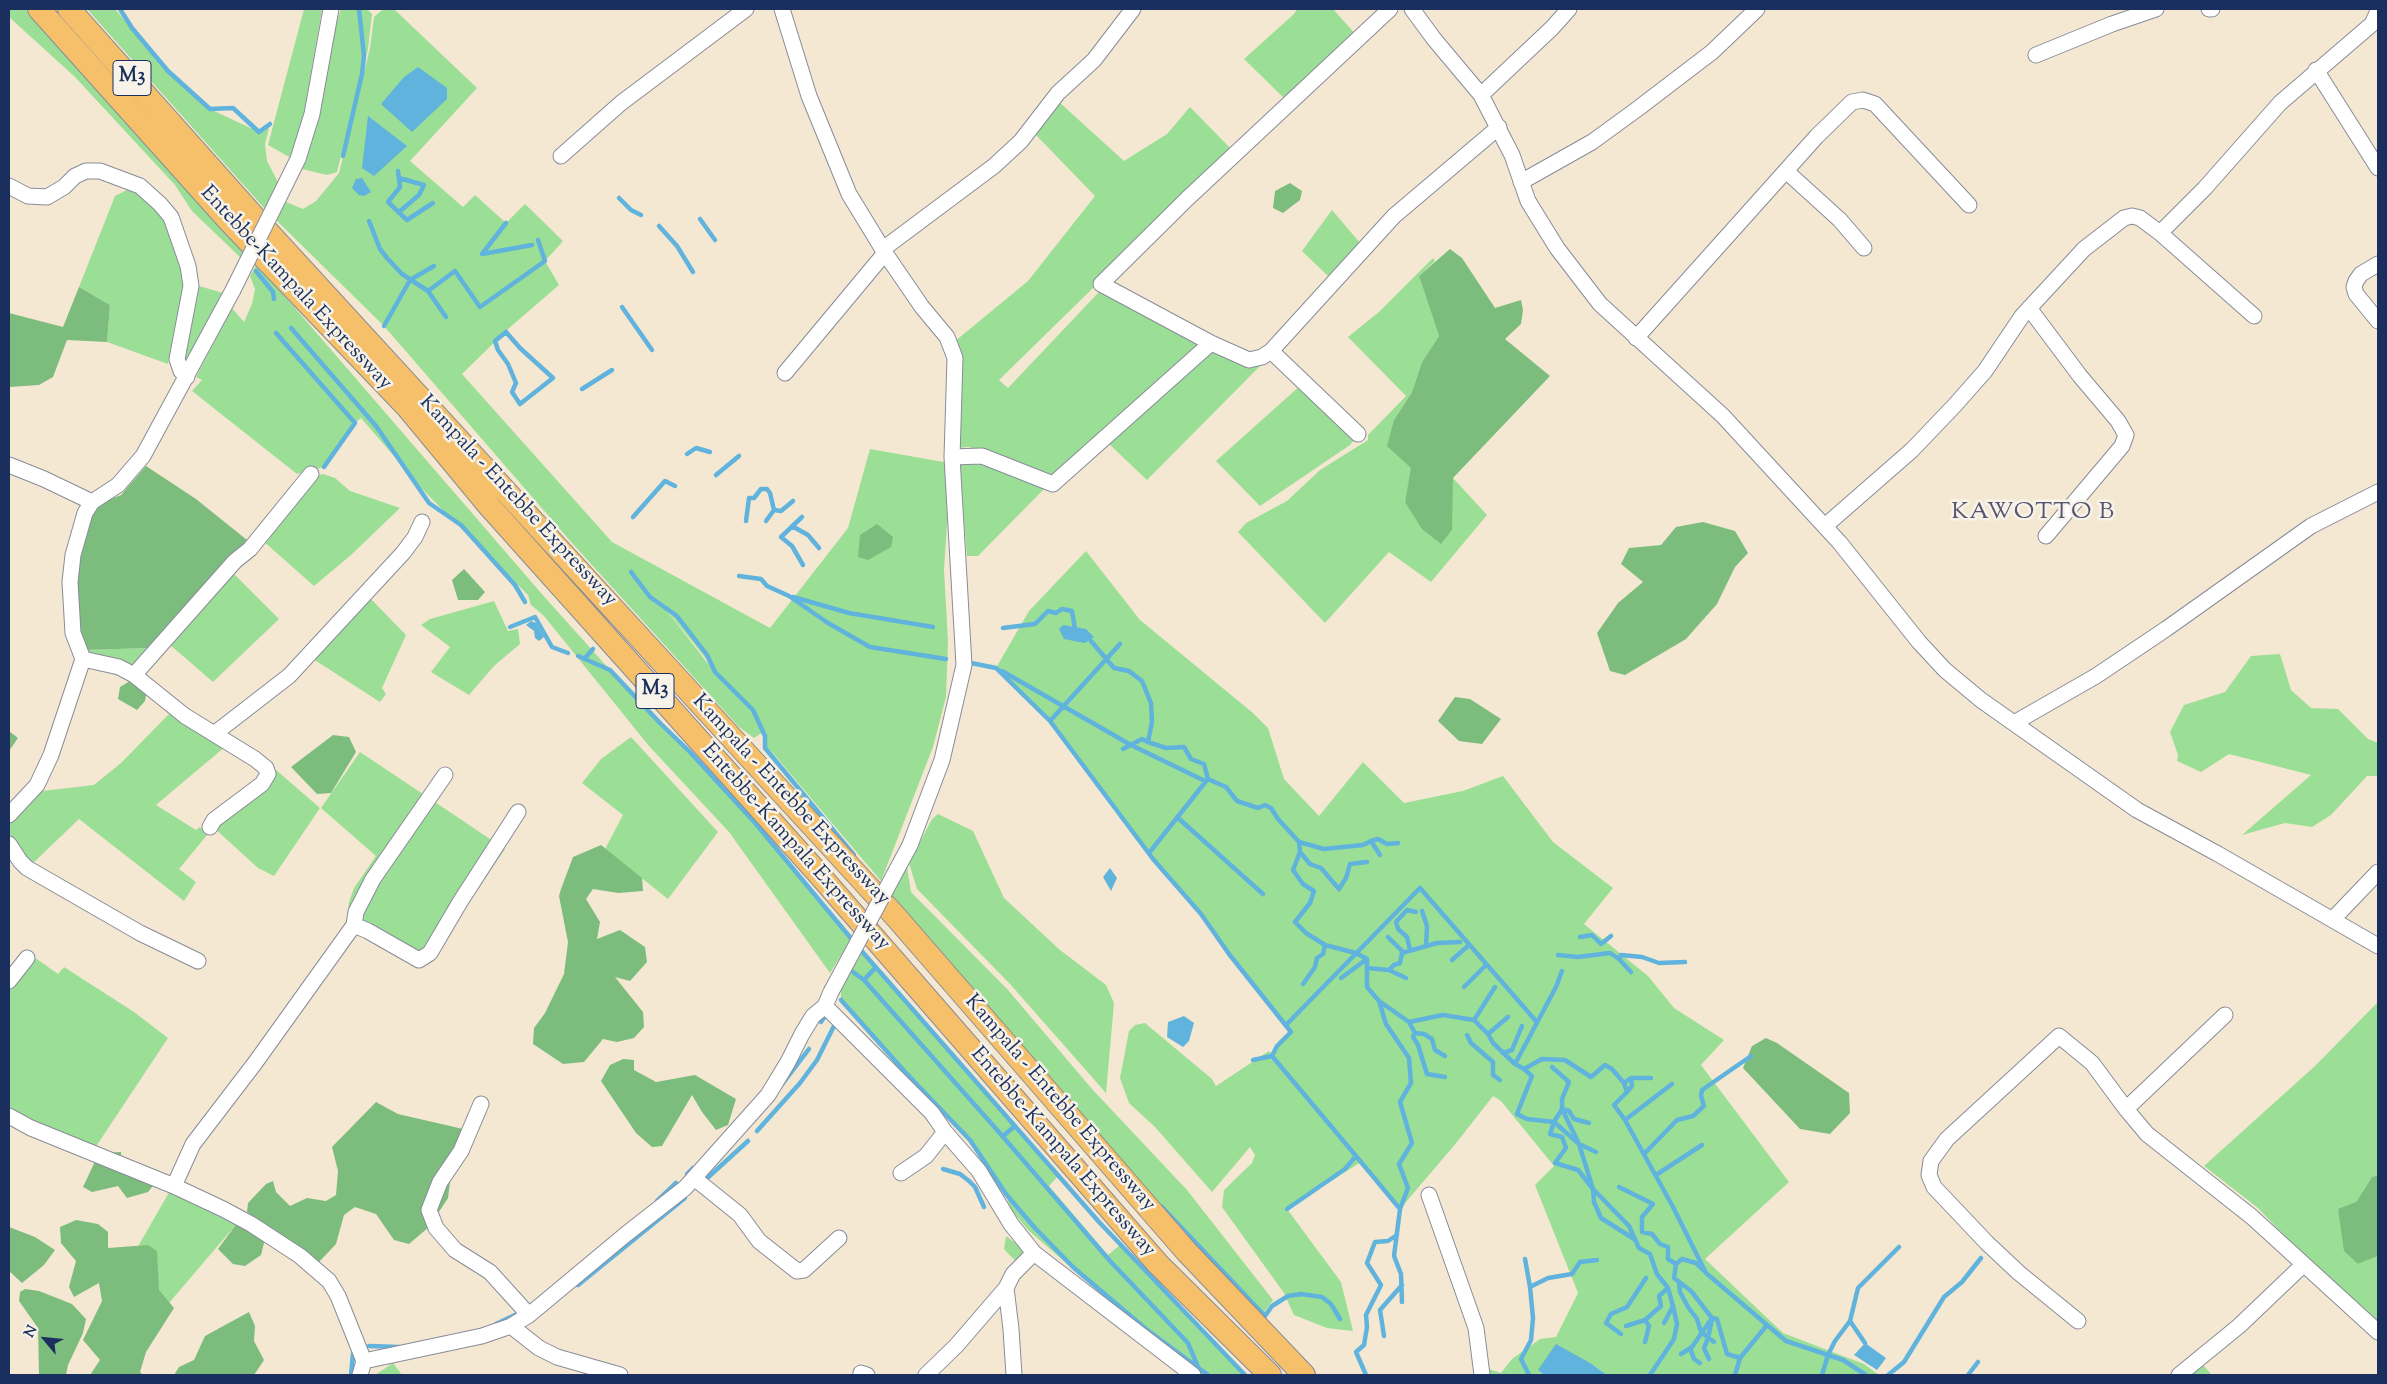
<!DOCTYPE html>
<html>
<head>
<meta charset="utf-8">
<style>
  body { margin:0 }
  #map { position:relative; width:2387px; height:1384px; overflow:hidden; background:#f5e8d3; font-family:"Sorts Mill Goudy",serif }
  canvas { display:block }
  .frame { position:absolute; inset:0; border:10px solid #1b2f5e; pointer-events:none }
  .north { position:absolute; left:20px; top:1314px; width:50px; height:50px; -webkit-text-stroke:4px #f7f3e8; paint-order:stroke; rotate:298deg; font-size:14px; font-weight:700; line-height:20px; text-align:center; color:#1b2f5e }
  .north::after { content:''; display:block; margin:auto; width:18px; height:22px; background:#1b2f5e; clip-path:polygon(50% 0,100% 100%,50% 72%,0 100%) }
</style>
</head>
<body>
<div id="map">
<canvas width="2387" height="1384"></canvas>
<div class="frame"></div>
<div class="north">N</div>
</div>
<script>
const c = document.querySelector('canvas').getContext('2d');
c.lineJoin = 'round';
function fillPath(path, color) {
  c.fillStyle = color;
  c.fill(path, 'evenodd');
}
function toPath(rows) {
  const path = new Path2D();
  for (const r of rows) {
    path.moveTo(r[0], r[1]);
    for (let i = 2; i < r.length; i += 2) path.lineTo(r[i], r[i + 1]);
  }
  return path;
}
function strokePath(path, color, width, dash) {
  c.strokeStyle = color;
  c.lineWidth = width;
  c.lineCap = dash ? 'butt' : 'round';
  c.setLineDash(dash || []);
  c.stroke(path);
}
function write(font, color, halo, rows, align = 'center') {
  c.font = font + ' "Sorts Mill Goudy",serif';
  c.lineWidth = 5;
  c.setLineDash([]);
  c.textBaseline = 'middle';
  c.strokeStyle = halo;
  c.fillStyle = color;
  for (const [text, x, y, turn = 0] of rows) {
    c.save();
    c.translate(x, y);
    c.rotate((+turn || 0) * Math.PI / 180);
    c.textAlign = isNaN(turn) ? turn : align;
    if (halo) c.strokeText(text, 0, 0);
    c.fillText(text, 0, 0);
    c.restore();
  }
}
fillPath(toPath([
  [9,9,33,9,246,253,242,259,192,211,175,185,75,77,9,17],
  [87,9,115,9,168,71,210,109,259,132,270,124,265,144,267,161,279,184,265,209],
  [304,9,322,9,303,118,291,158,268,145],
  [341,9,367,9,372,14,368,49,337,172,327,175,302,169,316,128,335,28],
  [1297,9,1333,9,1358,37,1288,102,1244,59,1294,14],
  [382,10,395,10,477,88,410,161,463,207,475,195,506,223,525,204,563,241,545,261,559,285,508,329,462,374,612,542,770,628,848,528,870,449,949,463,948,509,944,570,948,641,946,697,933,747,881,881,772,752,765,748,763,732,754,738,739,727,572,543,384,326,276,220,286,202,303,209,316,201,339,173,370,48,374,17],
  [653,593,712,666,713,670],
  [1058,101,1124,161,1167,134,1190,107,1233,151,999,380,1008,388,1099,292,1205,344,1079,450,1054,475,969,447,957,448,960,348,954,342,1028,281,1095,196,1035,134],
  [131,188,168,221,180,258,184,290,173,336,168,364,107,342,110,305,79,287,115,196],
  [1332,210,1361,244,1328,276,1302,251],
  [1433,258,1435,261,1419,276,1439,336,1422,362,1412,392,1394,420,1412,468,1405,502,1452,492,1453,478,1487,515,1431,582,1389,552,1325,623,1238,532,1246,523,1287,501,1320,470,1368,440,1368,435,1406,396,1348,337,1379,312],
  [257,264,541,593,610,670,756,824,816,895,851,939,830,973,729,832,649,746,544,616,531,605,528,595,426,493,361,418,355,423,324,467,297,474,192,391,202,380,196,377,232,308,244,322,252,304,255,289,250,276],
  [199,286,223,293,184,365,182,346],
  [1215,346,1260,366,1147,480,1108,443],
  [1301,385,1354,440,1350,445,1260,506,1216,461],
  [972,459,1048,485,978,556,967,556,959,464],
  [323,474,335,478,350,491,400,508,351,555,314,586,253,532,294,482],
  [1086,551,1140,620,1253,713,1268,728,1284,779,1319,816,1363,762,1404,803,1463,791,1503,776,1553,842,1613,888,1584,924,1648,976,1674,1008,1724,1040,1701,1065,1789,1182,1705,1259,1783,1333,1864,1364,1879,1375,1607,1375,1590,1363,1538,1370,1544,1375,1480,1375,1471,1363,1501,1373,1512,1359,1540,1339,1556,1337,1578,1293,1535,1185,1554,1166,1501,1101,1493,1096,1457,1142,1400,1209,1361,1162,1287,1209,1341,1282,1353,1331,1327,1328,1294,1315,1284,1293,1222,1207,1224,1190,1252,1163,1255,1155,1250,1147,1212,1192,1155,1127,1129,1103,1120,1078,1129,1031,1135,1025,1145,1023,1212,1079,1216,1086,1269,1051,1272,1054,1277,1046,1291,1032,1229,954,1201,914,1153,859,1050,721,996,668,1029,611],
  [225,565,279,619,213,682,161,637],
  [367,595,406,635,382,688,386,694,380,702,310,657],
  [494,601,508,631,518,629,520,644,494,666,469,695,431,672,450,647,421,625,430,619],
  [149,648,134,670,86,655,83,650],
  [2280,654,2291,690,2311,708,2338,709,2368,739,2378,743,2378,776,2367,776,2331,815,2312,827,2285,823,2242,835,2311,775,2229,754,2201,772,2177,761,2178,755,2170,732,2184,705,2225,692,2251,656],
  [171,712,226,746,156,805,196,830,200,827,207,835,179,869,196,882,184,901,79,819,30,866,9,833,9,822,42,791,94,785,121,763],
  [631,737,718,832,668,899,605,849,623,815,582,783,601,759],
  [360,752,505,849,430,961,345,930,349,902,354,888,376,856,321,808],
  [276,770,320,808,274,876,258,868,212,826,263,788],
  [938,814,973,831,1004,898,1060,950,1106,985,1114,1003,1106,1093,1010,984,917,889,909,863,932,819],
  [907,867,911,892,1008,990,1092,1089,1187,1190,1273,1300,1263,1314,1205,1254,1079,1115,890,898],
  [862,952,1058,1176,1049,1186,1108,1255,1120,1245,1245,1375,1202,1375,1152,1338,1028,1230,1010,1208,1006,1194,970,1140,906,1073,841,1000,841,987],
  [34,957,58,974,64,967,134,1012,168,1038,95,1148,9,1109,9,988,23,967],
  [2378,1002,2378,1175,2372,1177,2356,1202,2358,1264,2378,1256,2378,1322,2310,1263,2258,1208,2204,1166,2315,1066],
  [171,1189,239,1221,169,1303,125,1269],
  [1006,1236,1027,1252,1020,1266,1004,1249],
  [393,1363,402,1375,375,1375],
  [2202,1364,2212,1375,2187,1375]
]), '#9bde95');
fillPath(toPath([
  [1290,183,1302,191,1300,200,1283,213,1273,208,1275,191],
  [1450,249,1462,258,1495,308,1521,300,1523,310,1521,324,1505,339,1550,376,1453,478,1452,530,1441,544,1422,529,1405,502,1411,468,1387,446,1394,420,1412,392,1422,362,1439,336,1419,276],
  [79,287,110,305,107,342,67,340,53,377,39,385,9,387,9,313,63,327],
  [146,466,196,499,247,540,166,631,149,648,83,650,74,606,79,552,92,513,106,501,121,495],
  [1703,522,1735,531,1748,553,1735,567,1717,604,1686,639,1625,675,1610,671,1597,633,1618,603,1643,582,1621,564,1629,548,1661,545,1676,527],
  [877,524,893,537,891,547,868,560,858,557,860,535],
  [464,569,485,592,478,600,458,600,452,580],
  [133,679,147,690,145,701,137,710,118,699,120,687],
  [1455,697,1470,699,1501,719,1482,744,1459,741,1438,721],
  [9,731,18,738,9,751],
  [333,735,349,737,356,752,331,793,317,794,291,767],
  [601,845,642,878,643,891,618,893,593,889,586,899,600,922,597,939,620,930,645,947,647,962,630,981,615,977,643,1012,644,1027,634,1038,617,1042,603,1039,584,1062,563,1064,533,1044,534,1028,545,1013,564,974,568,942,559,896,561,889,573,857],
  [1766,1038,1777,1043,1849,1093,1850,1113,1830,1134,1800,1129,1743,1068,1752,1046],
  [623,1059,634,1060,634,1070,656,1082,695,1075,736,1099,728,1125,716,1130,702,1112,692,1095,662,1146,652,1147,636,1133,601,1081,610,1065],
  [376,1102,398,1114,463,1129,453,1159,448,1198,429,1227,409,1244,394,1240,376,1214,355,1207,344,1215,336,1244,319,1262,247,1212,248,1203,266,1184,273,1181,276,1192,290,1206,307,1198,326,1201,336,1195,338,1171,332,1147],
  [121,1152,121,1168,157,1181,148,1192,127,1198,118,1186,92,1192,83,1187,99,1153],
  [2378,1175,2378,1256,2358,1264,2344,1251,2338,1209,2356,1202,2372,1177],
  [76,1220,98,1224,108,1232,108,1248,148,1245,157,1251,159,1290,174,1308,146,1352,140,1372,143,1375,90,1375,100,1360,83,1340,102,1301,99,1283,74,1297,69,1287,76,1261,61,1243,60,1227],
  [237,1223,266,1235,261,1255,245,1266,233,1264,218,1249],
  [9,1227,35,1237,55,1250,44,1265,22,1283,9,1271],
  [25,1289,39,1291,72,1304,86,1319,83,1333,68,1365,66,1375,39,1375,38,1328,19,1301,20,1292],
  [249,1312,255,1326,254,1341,264,1360,254,1375,174,1375,179,1367,194,1360,205,1336]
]), '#7cbd7e');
fillPath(toPath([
  [418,67,447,88,447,99,412,132,381,104,404,77],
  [368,116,407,146,374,176,362,168],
  [362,178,371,192,364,196,359,195,352,188,356,179],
  [531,621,536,623,544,637,539,641,535,638,534,631,526,625],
  [1063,625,1086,629,1094,637,1085,643,1064,639,1059,629],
  [1110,868,1117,878,1111,891,1103,877],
  [1184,1016,1194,1023,1189,1041,1183,1047,1167,1037,1168,1022],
  [1865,1343,1886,1358,1877,1370,1854,1355],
  [1556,1344,1590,1363,1607,1375,1544,1375,1538,1370]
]), '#60b3dc');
strokePath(toPath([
  [120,9,132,28,168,71,210,109,233,108,259,132,270,124],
  [343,156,362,74,364,56,359,9],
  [398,171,400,187,388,202,407,220,433,203],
  [619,198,631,210,641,215],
  [399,212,419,195,424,185,399,178],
  [700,219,715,240],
  [369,221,380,249,387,258,402,274,428,291,446,317],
  [506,223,482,254,532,245],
  [659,226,677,246,693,272],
  [256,271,273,292,274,299],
  [428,291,455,271,480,307,545,261,538,240],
  [622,307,652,350],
  [384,326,410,280,434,266],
  [291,328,376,426,429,503,461,525,515,585,525,602],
  [506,332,520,348,553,378,520,404,512,392,516,383,508,364,498,350,495,341,506,332],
  [276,333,355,423,324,467],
  [582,389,612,370],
  [687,454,696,448,710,452],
  [716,475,739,456],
  [633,517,665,481,675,486],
  [802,517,781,537,792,546,803,565],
  [746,521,749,498,754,498,761,489,767,489,770,493,774,510],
  [766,521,774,510,781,511,793,501],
  [792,526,808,535,819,548],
  [631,572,650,597,677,616,707,655,715,672,753,710,765,736,765,748,854,855],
  [739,576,761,579,767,586,789,596,828,623,870,647,946,659],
  [793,597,849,613,933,627],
  [510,627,535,617,552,647,568,653],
  [1003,628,1035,624,1048,611,1056,613,1062,609,1072,611,1075,629],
  [1091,641,1114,668,1129,671,1142,681,1151,703,1152,722,1148,742,1166,748,1184,747,1191,759,1204,764,1208,779,1226,787,1237,801,1258,808,1265,805,1271,808,1278,819,1299,842,1300,852,1293,870,1303,884,1314,891,1310,903,1295,922,1306,933,1325,945,1356,953,1367,959,1367,987,1379,1001,1386,1024,1409,1058,1411,1083,1400,1102,1412,1143,1399,1164,1408,1188,1400,1209,1394,1256,1401,1274,1402,1302],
  [578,656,610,670,661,724,690,752,756,824,854,942],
  [585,658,593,649],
  [966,662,996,668,1050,721,1153,859,1201,914,1229,954,1291,1032,1277,1046,1272,1056,1356,1156,1345,1169,1287,1209],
  [1002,671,1131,745,1205,781],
  [1050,721,1120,644],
  [1123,749,1142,739,1148,742],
  [1177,817,1263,894],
  [1371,841,1378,839,1387,844,1398,843],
  [1299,842,1324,849,1363,845,1371,841,1380,855],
  [1300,852,1310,864,1321,868,1339,889,1346,878,1350,864,1367,862],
  [1149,853,1207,780],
  [1422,911,1427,926,1426,946],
  [1388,937,1403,952],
  [1580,937,1592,935,1601,944,1611,936],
  [859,948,1099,1222,1245,1375],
  [1410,950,1407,937,1398,929,1396,922,1407,910,1416,912],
  [1558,955,1578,957,1610,953,1619,959,1631,972],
  [1619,959,1621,955,1642,957,1659,963,1685,962],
  [1452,960,1469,945],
  [1367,968,1389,970,1394,965,1400,963,1402,953,1437,943,1460,942],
  [1389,970,1406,978],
  [853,972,864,980,998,1131,1110,1261,1188,1343,1198,1367],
  [1341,978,1367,959],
  [864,980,875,968],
  [1303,984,1315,967,1317,958,1323,954,1325,945],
  [1464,987,1486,965],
  [841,1000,906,1073,970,1140,1006,1194,1035,1228,1074,1268,1146,1329,1208,1375],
  [1379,1001,1409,1022,1443,1015,1474,1020,1488,1034,1493,1043,1515,1064,1556,987,1562,971],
  [1474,1020,1495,987],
  [821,1022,827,1013],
  [1409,1022,1415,1033,1413,1037,1418,1045,1427,1074,1445,1077],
  [1286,1025,1420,888,1536,1021],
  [1415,1033,1424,1034,1432,1039,1435,1050,1445,1056],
  [1488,1034,1508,1017],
  [1467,1035,1471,1043,1493,1062,1493,1075,1500,1080],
  [1503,1053,1512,1050,1522,1026],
  [1253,1060,1272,1056],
  [1515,1064,1524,1069,1542,1059,1565,1060,1591,1077,1605,1065,1612,1069,1624,1083,1631,1078,1651,1078],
  [1552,1067,1569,1082,1562,1099,1562,1109,1569,1111,1574,1119,1589,1123],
  [1524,1069,1532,1076,1517,1114,1527,1119,1554,1122,1579,1144,1596,1152],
  [1624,1083,1627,1092,1632,1086,1631,1078],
  [780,1087,809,1049],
  [1627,1092,1614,1105,1625,1120,1672,1084],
  [1562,1109,1579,1144,1593,1189,1629,1226,1639,1248,1650,1254,1657,1274,1668,1288,1673,1306,1664,1323],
  [1562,1109,1554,1122,1550,1134,1562,1137,1566,1148,1555,1163,1578,1170,1593,1189,1594,1202,1601,1218,1634,1239],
  [1625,1120,1673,1207,1706,1273,1786,1341,1843,1360,1866,1375],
  [757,1131,800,1083,817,1060,835,1024],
  [1003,1136,1015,1126],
  [1644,1154,1677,1120,1693,1116,1704,1106,1701,1096,1702,1090,1751,1056],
  [1356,1156,1400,1209],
  [943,1169,960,1174,969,1181,975,1187,984,1207],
  [687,1174,693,1168],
  [1656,1175,1702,1145],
  [704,1181,748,1141],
  [1619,1187,1653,1204,1642,1217,1642,1232,1652,1234,1660,1244,1668,1247,1668,1259,1676,1264,1674,1278,1691,1291,1712,1318,1717,1319,1727,1354,1740,1358],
  [657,1201,676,1183],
  [1162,1207,1265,1316,1272,1306,1288,1296,1301,1294,1322,1297,1331,1304,1340,1319],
  [1525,1259,1530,1287,1548,1278,1572,1274,1580,1262,1597,1260],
  [1676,1264,1682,1259,1696,1263,1703,1270],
  [1679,1282,1680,1292,1688,1307,1697,1319,1701,1332,1714,1342],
  [578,1285,685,1198],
  [1645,1320,1649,1326,1645,1342],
  [496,1324,517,1314],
  [1626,1326,1645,1320,1661,1306,1659,1296,1668,1288],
  [1621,1334,1606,1323,1611,1314,1627,1307,1646,1278],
  [1384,1336,1380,1310,1402,1285],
  [1865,1343,1850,1321,1858,1288,1899,1247],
  [369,1346,400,1347],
  [1690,1348,1694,1359,1700,1363],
  [1681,1354,1692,1347,1712,1318],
  [1709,1359,1704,1348,1708,1338,1712,1319],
  [351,1375,353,1354],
  [1366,1375,1356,1352,1364,1345,1367,1327,1366,1315,1381,1285,1367,1263,1375,1242,1388,1241,1397,1235],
  [1529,1375,1521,1359,1531,1340,1533,1318,1530,1287],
  [1650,1375,1674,1339,1677,1324,1673,1306],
  [1735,1375,1740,1358,1767,1325],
  [1822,1375,1828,1355,1835,1341,1850,1321],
  [1888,1375,1904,1362,1944,1297,1962,1282,1981,1258],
  [1968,1375,1978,1362]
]), '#60b3dc', 4.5);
const minor = toPath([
  [782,9,809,96,849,194,885,253,922,307,947,337,955,358,952,457,964,665,942,760,910,845],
  [1390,9,1188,198,1101,284,1211,343,1249,360,1262,357,1271,351,1394,216,1499,127],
  [1412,9,1434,39,1481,95,1512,155,1528,201,1557,248,1600,304,1723,416,1840,543,1919,642,1945,670,1981,700,2137,810,2218,854,2378,946],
  [2209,9,2212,9],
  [2036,55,2112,24,2156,9],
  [2316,70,2378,168],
  [1481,95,1552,28,1569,9],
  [561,156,621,103,746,9],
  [298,159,312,114,331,9],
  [1786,171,1840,220,1864,248],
  [1521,182,1592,142,1636,110,1712,52,1757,9],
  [9,186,28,196,47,197,64,187,75,176,86,171,100,171,140,186,160,204,171,217,188,266,191,286,177,359,181,371,187,377],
  [2160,233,2254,316],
  [883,249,994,166,1021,141,1058,93,1094,60,1133,9],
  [2378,264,2361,274,2356,281,2354,287,2356,294,2378,321],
  [2029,308,2080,376,2118,421,2126,435,2122,446,2046,536],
  [1636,338,1817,136,1852,102,1863,100,1875,104,1969,205],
  [1271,351,1358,434],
  [785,373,885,253],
  [952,457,982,456,1053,484,1211,343],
  [9,465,44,479,92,502],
  [1825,526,1912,450,1955,405,1985,371,2022,316,2084,249,2124,218,2132,216,2140,218,2160,233,2205,188,2280,103,2372,24,2378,11],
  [83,659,119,667,134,675,185,716,255,759,266,768,268,774,262,784,214,820,210,827],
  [134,675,235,561,250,549,311,474],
  [2014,723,2096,676,2166,629,2311,526,2378,492],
  [214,734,289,676,403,553,415,537,422,522],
  [9,815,37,785,51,755,83,659,73,633,70,582,73,555,85,513,92,502,118,485,143,456,233,290],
  [9,844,20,861,27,868,140,933,198,961],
  [2333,919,2378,872],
  [354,925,356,912,373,879,445,775],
  [9,981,27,958],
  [825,1006,932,1113,945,1132,979,1171,1011,1224,1034,1253,1193,1375],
  [481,1104,461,1151,440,1182,429,1210,436,1228,455,1250,490,1272,529,1315],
  [2126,1109,2225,1015],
  [9,1116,31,1128,174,1186,223,1209,251,1224,300,1256,329,1281,338,1296,364,1361,360,1375],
  [901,1173,926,1156,945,1132],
  [694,1178,740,1215,759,1241,797,1271,804,1270,839,1238],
  [174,1186,193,1144,255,1063,354,925,368,931,419,960,430,953,460,902,518,812],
  [1429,1195,1476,1328,1482,1375],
  [2078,1321,2019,1273,1987,1243,1934,1187,1929,1175,1931,1161,1947,1139,2059,1036,2092,1063,2126,1109,2147,1134,2252,1217,2378,1332],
  [511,1326,539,1348,557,1357,620,1375],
  [364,1361,482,1336,511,1326,529,1315,625,1235,685,1188,768,1095,788,1062,802,1034,813,1016,825,1006,831,992],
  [861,1373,867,1375],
  [926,1375,956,1346,1006,1288],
  [1014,1375,1011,1329,1006,1288,1013,1274,1034,1253],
  [2179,1375,2239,1326,2303,1265]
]);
const highway = toPath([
  [39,9,229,221,408,408,490,507,816,871,1158,1264,1270,1375],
  [69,9,257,220,896,917,1186,1251,1304,1375]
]);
strokePath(minor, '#888c98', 17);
strokePath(highway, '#888c98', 24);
strokePath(minor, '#fff', 15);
strokePath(highway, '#f6c06b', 22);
const minorBridge = toPath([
  [233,290,298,159],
  [831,992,910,845]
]);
strokePath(minorBridge, '#888c98', 17, []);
strokePath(minorBridge, '#fff', 15);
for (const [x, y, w] of [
  [132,78,38],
  [655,691,38]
]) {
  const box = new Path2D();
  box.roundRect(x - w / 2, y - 17.5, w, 35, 4);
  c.fillStyle = '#f7f3e8';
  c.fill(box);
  strokePath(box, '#1b2f5e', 1);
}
write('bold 20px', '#1b2f5e', null, [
  ["M3",132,78],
  ["M3",655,691]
]);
write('21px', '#1b2f5e', '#f7f3e8', [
  ["Entebbe-Kampala Expressway",295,289,47],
  ["Kampala - Entebbe Expressway",517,502,47],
  ["Kampala - Entebbe Expressway",790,801,47],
  ["Entebbe-Kampala Expressway",795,848,48],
  ["Kampala - Entebbe Expressway",1059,1104,49],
  ["Entebbe-Kampala Expressway",1062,1153,49]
]);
c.letterSpacing = '1px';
write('24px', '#595470', '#f7f3e8', [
  ["KAWOTTO B",2033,514]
]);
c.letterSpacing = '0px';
</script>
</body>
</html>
